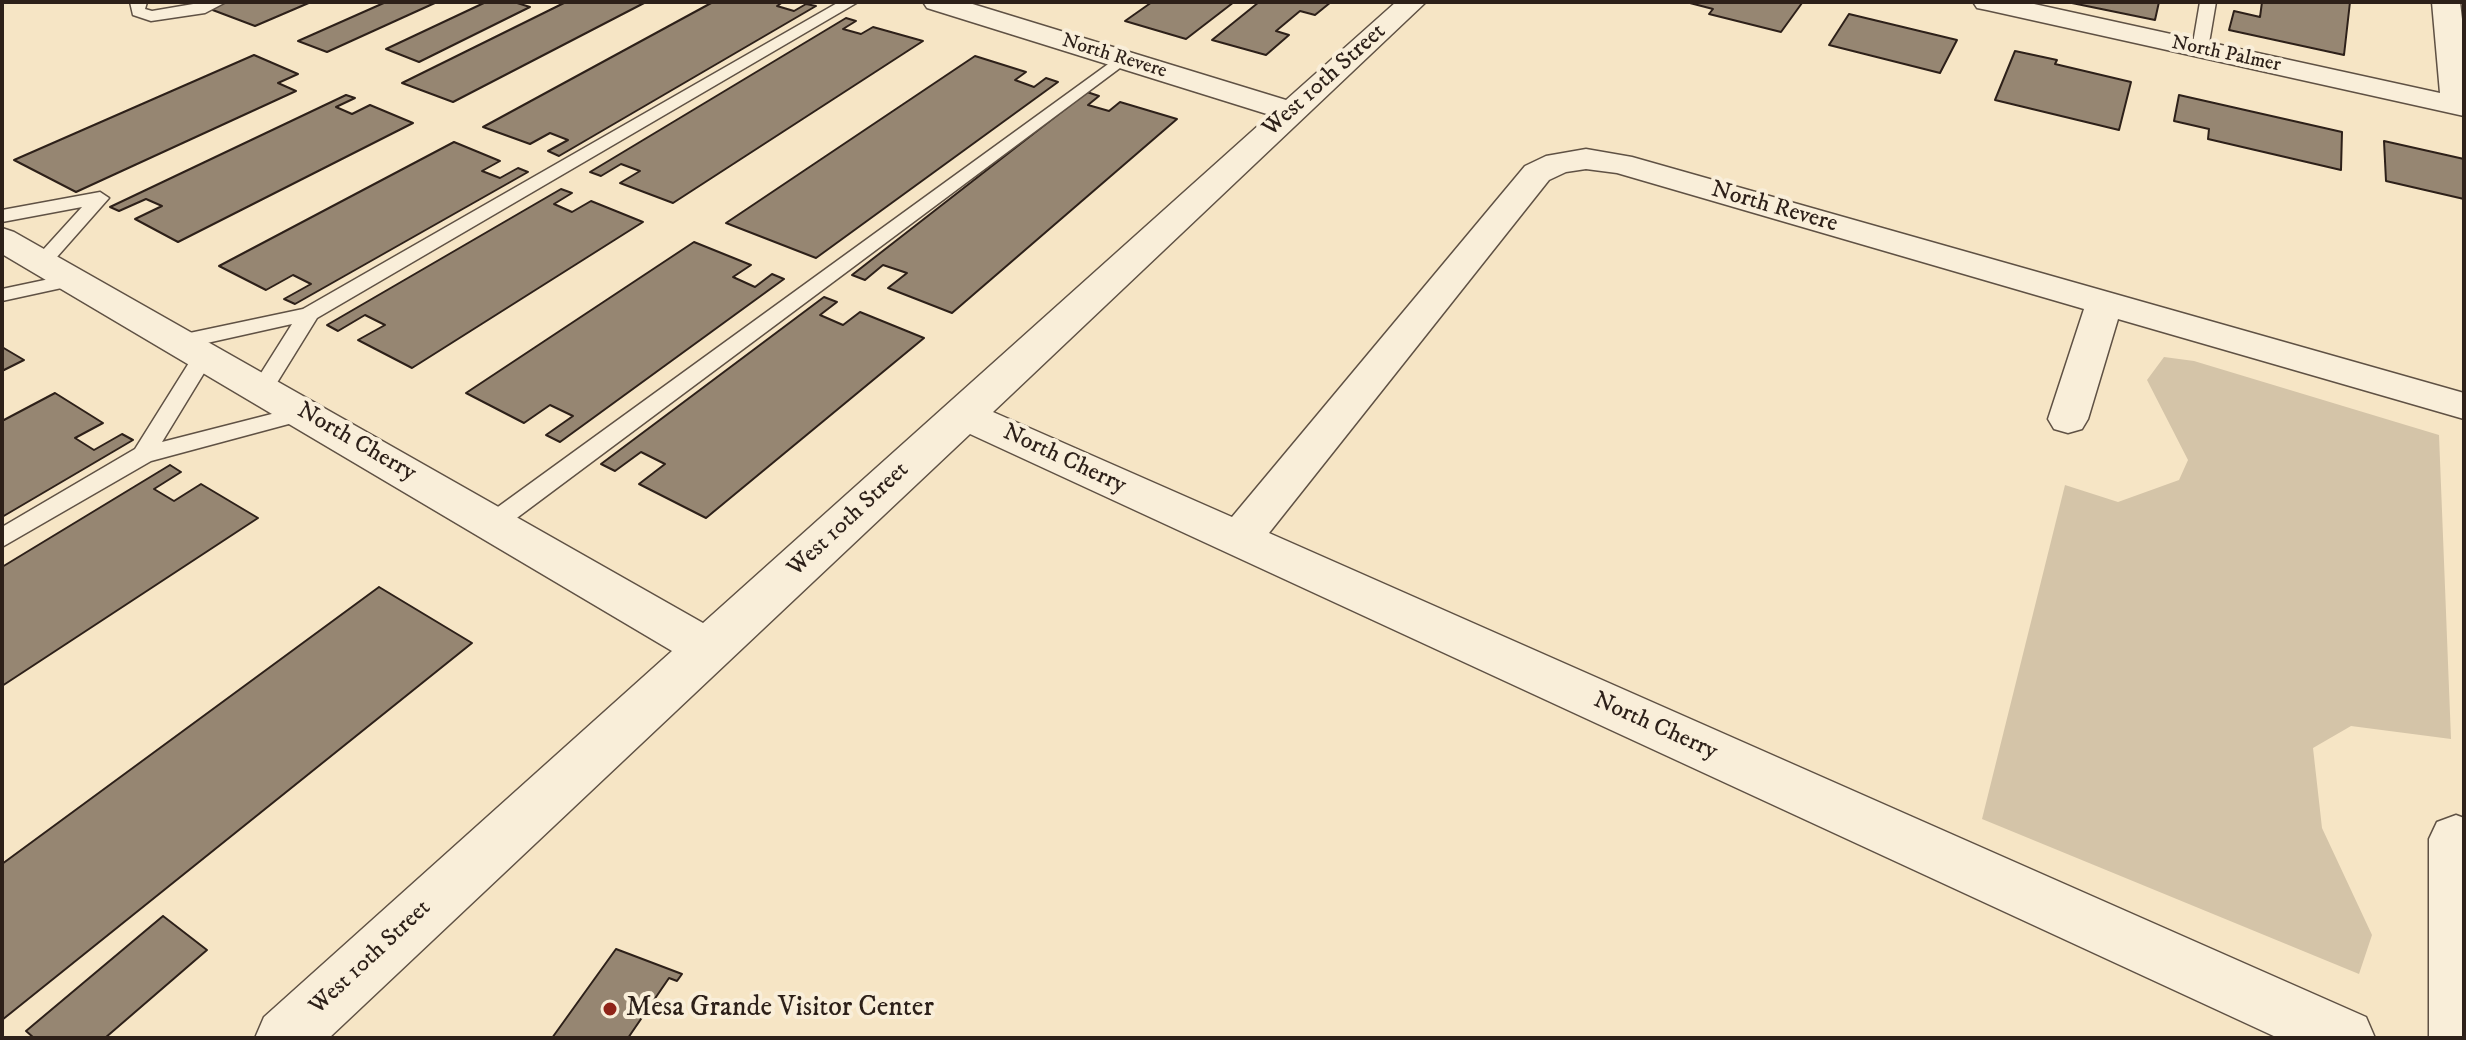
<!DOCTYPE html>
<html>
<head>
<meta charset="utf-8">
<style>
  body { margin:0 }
  #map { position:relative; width:2466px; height:1040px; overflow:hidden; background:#f6e5c5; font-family:"IM FELL DW Pica",serif }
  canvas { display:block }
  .frame { position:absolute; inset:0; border:4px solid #2d2019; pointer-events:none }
</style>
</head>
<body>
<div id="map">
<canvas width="2466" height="1040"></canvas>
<div class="frame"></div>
</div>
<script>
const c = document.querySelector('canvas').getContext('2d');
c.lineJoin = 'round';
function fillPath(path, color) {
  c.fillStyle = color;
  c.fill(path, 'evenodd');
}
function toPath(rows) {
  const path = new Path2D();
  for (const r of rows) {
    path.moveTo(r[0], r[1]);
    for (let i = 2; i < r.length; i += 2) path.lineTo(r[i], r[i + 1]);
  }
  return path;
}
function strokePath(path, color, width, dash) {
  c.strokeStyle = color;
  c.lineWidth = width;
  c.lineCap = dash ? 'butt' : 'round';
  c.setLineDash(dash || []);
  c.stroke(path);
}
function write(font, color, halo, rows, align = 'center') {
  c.font = font + ' "IM FELL DW Pica",serif';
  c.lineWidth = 8;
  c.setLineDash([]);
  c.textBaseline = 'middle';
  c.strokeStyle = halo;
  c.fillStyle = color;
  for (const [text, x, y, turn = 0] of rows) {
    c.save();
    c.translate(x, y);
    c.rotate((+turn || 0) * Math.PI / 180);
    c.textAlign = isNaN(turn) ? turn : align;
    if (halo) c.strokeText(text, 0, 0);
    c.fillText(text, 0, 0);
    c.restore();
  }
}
fillPath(toPath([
  [2164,357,2194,361,2439,435,2451,739,2351,726,2313,748,2322,828,2372,935,2359,974,1982,819,2065,485,2118,502,2179,480,2188,460,2147,380]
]), '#d4c4a8');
const building = toPath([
  [225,2,311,2,255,26,210,9,225,2],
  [386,2,437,2,327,52,298,41,386,2],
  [486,2,514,2,530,7,419,62,386,49,486,2],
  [566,2,646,2,453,102,402,83,566,2],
  [713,2,783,2,777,6,794,11,806,4,816,6,559,156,548,151,568,140,550,133,530,144,483,127,713,2],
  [1152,2,1234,2,1186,39,1125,21,1152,2],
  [1259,2,1331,2,1315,15,1300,11,1276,31,1289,35,1266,55,1212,40,1259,2],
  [1686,2,1799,2,1802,3,1781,32,1709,14,1713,9,1686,2],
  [2067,2,2159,2,2155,20,2067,2],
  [2262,2,2350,2,2344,55,2229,30,2234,11,2260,17,2262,2],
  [1849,14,1957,40,1940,73,1829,45,1849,14],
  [846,18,856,21,843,29,861,34,873,27,923,41,673,203,620,183,640,171,621,164,601,176,590,172,846,18],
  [2015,51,2057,60,2055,64,2131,82,2119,130,1995,100,2015,51],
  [254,55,298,74,278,83,296,91,76,192,14,160,254,55],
  [975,56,1026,72,1015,80,1034,87,1046,78,1058,82,816,258,726,223,975,56],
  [1087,92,1099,96,1088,105,1109,111,1120,102,1177,119,952,313,888,288,907,273,883,265,865,280,852,275,1087,92],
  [346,95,355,98,336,107,352,114,370,105,413,123,178,242,135,219,162,206,146,199,119,211,110,207,346,95],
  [2179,95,2342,132,2341,170,2208,139,2209,129,2174,121,2179,95],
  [2384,141,2464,159,2464,199,2386,181,2384,141],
  [454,142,500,161,482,171,500,178,518,168,528,172,295,304,284,299,311,284,293,275,266,290,219,266,454,142],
  [561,189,572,193,554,204,572,212,591,201,643,222,412,368,358,340,385,325,365,315,338,331,327,325,561,189],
  [694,242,751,265,733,277,755,287,772,274,784,279,560,442,546,435,573,416,550,405,524,423,466,393,694,242],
  [824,297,837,302,820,315,843,325,860,312,924,338,706,518,639,484,665,464,641,452,615,471,601,464,824,297],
  [2,347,24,360,2,371,2,347],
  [55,393,103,423,75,438,94,450,122,434,133,440,2,517,2,421,55,393],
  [170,465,181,472,154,489,174,501,201,484,258,518,2,686,2,567,170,465],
  [379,587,472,643,2,1020,2,864,379,587],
  [163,916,207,950,105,1038,34,1038,26,1031,163,916],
  [616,949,682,974,677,981,669,978,628,1038,552,1038,616,949]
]);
fillPath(building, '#968672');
strokePath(building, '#2d2019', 2);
const lane = toPath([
  [130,2,147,2,145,9,152,11,205,2,226,2,205,13,151,21,133,15,130,2],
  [839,2,858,2,317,318,270,394,262,396,254,394,251,389,292,324,180,349,170,342,180,335,303,309,839,2],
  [2200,2,2216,2,2208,49,2200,54,2192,49,2200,2],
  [1122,54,1130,59,1128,62,502,529,493,532,484,529,481,523,484,517,1122,54],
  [100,192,109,198,49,266,35,266,32,262,82,207,2,222,2,210,100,192],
  [73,274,83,280,80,284,2,301,2,289,73,274],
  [204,348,215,355,162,442,303,406,311,408,314,413,311,418,151,461,2,547,2,527,135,449,197,350,204,348]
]);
const street = toPath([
  [923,2,966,2,1286,100,1396,2,1426,2,993,412,1232,517,1525,166,1546,156,1586,149,1632,157,2464,393,2464,419,2118,319,2088,419,2082,429,2068,433,2054,429,2048,419,2084,309,1617,173,1586,169,1566,172,1549,180,1269,533,2366,1017,2375,1038,2278,1038,970,434,329,1038,255,1038,264,1017,672,651,2,254,2,228,14,232,703,623,1270,115,927,8,923,2],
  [1973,2,2025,2,2440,93,2432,2,2460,2,2464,36,2464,116,1987,10,1977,8,1973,2],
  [2456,815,2464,818,2464,1038,2429,1038,2429,839,2437,822,2456,815]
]);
strokePath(lane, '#5f5144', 3);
strokePath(street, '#5f5144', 3);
fillPath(lane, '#f9eed9');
fillPath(street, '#f9eed9');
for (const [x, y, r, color] of [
  [610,1009,8,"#8f2418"]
]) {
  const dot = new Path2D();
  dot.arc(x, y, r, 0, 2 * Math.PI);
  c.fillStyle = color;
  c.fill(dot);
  strokePath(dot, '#f9eed9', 3);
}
write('20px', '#2d2019', '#f9eed9', [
  ["North Palmer",2226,55,12],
  ["North Revere",1114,57,17]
]);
write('24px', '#2d2019', '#f9eed9', [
  ["West 10th Street",1325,81,-42],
  ["North Revere",1774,208,16],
  ["North Cherry",356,443,30],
  ["North Cherry",1064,460,25],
  ["West 10th Street",849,520,-43],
  ["North Cherry",1655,727,24],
  ["West 10th Street",371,958,-43]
]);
write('28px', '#2d2019', '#f9eed9', [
  ["Mesa Grande Visitor Center",626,1009]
], 'left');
</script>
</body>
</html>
